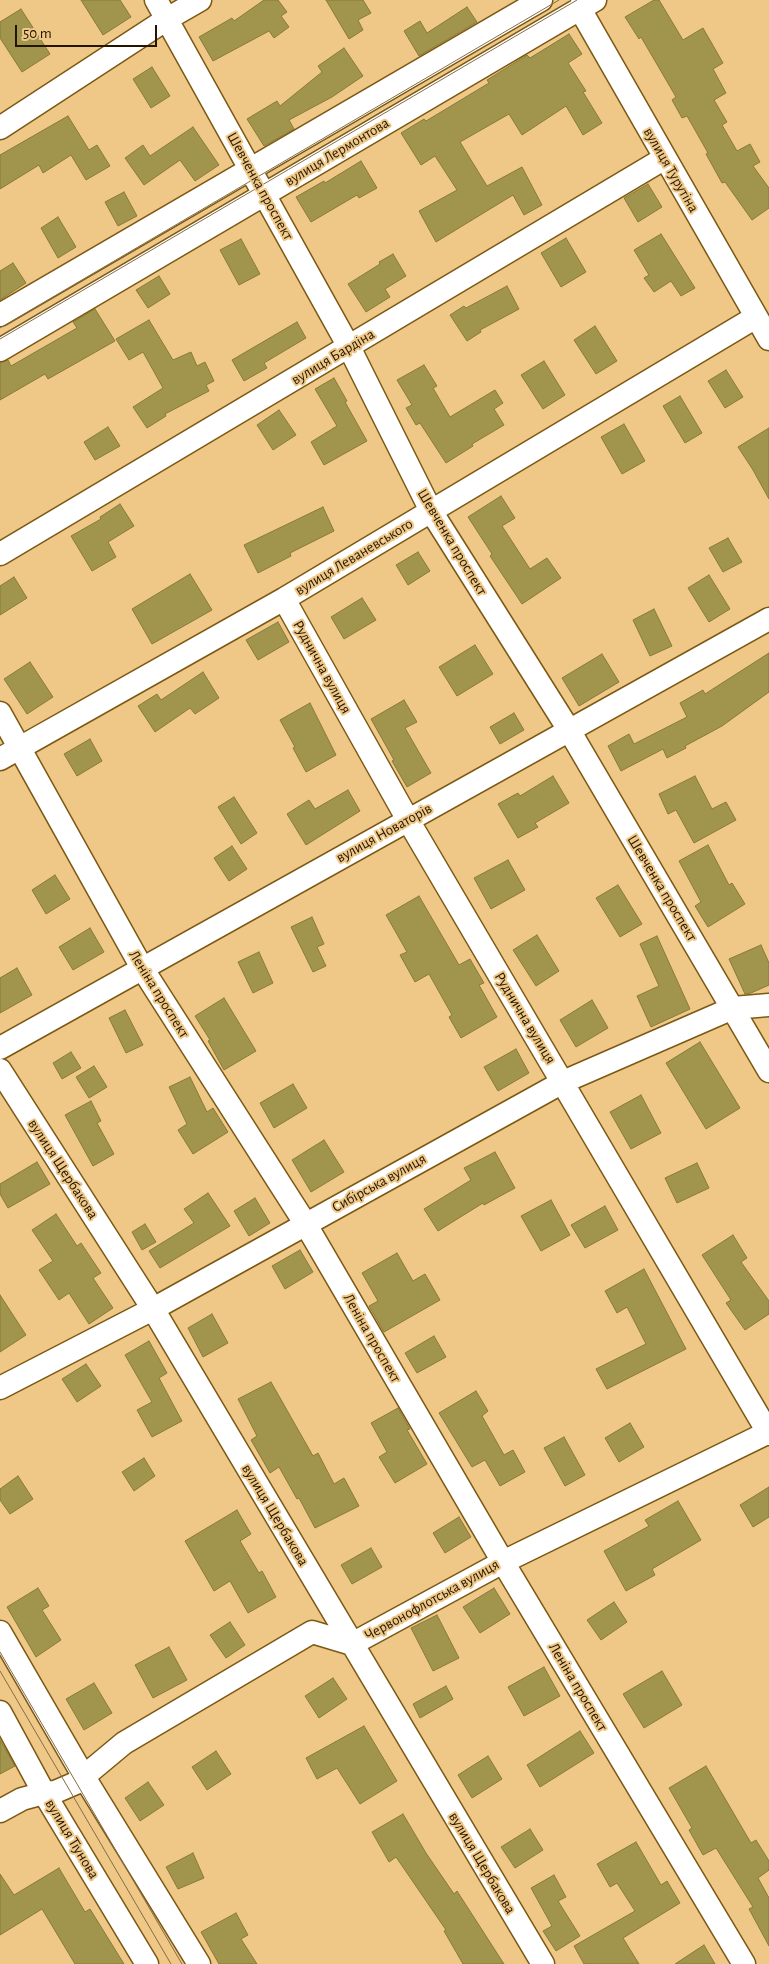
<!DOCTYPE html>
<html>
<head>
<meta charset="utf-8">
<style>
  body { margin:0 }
  #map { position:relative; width:769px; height:1964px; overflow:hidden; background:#efc887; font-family:"Alegreya Sans",sans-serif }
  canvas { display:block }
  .scale { position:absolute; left:15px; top:25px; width:142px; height:22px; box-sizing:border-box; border:2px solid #231500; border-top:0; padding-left:6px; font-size:15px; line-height:18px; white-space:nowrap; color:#231500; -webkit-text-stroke:4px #efc887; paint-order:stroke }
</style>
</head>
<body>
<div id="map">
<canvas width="769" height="1964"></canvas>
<div class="scale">50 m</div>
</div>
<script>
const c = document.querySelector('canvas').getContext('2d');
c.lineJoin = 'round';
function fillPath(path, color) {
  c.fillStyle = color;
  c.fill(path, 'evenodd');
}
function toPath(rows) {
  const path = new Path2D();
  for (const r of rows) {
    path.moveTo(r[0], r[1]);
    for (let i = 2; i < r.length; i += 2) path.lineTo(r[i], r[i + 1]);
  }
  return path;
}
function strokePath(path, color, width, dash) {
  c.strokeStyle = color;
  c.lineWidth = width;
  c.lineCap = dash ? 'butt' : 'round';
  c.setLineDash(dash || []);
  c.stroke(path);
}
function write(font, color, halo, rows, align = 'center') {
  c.font = font + ' "Alegreya Sans",sans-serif';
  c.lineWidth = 4;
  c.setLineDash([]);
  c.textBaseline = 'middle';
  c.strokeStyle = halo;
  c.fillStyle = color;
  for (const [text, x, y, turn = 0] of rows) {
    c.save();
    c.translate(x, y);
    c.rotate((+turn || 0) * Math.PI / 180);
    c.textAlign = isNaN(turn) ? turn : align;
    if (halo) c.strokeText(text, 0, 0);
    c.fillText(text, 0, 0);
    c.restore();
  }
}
const building = toPath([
  [81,0,120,0,131,17,103,35,81,0],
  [264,0,278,0,287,12,281,16,289,27,274,38,269,31,213,61,199,37,232,18,234,21,264,0],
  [326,0,363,0,371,13,358,20,363,30,349,39,326,0],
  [654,0,659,0,683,40,703,28,723,63,713,69,726,93,714,100,727,122,722,125,737,151,750,144,760,162,753,166,769,188,769,208,752,220,725,182,722,183,706,154,708,153,687,116,682,118,672,100,676,97,641,37,639,39,625,17,654,0],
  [467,7,477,22,419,56,404,31,420,21,427,33,467,7],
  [21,9,50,54,22,72,0,38,0,22,21,9],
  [569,34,582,54,568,63,586,91,583,92,602,123,583,135,566,106,522,135,509,114,460,142,487,186,522,167,542,205,524,215,513,195,436,242,419,211,457,190,435,156,421,165,401,133,424,119,426,121,489,83,487,80,527,55,530,58,569,34],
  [344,48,363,76,332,97,289,120,294,129,264,146,247,119,277,101,280,106,322,72,318,66,344,48],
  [152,67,170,96,151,108,133,79,152,67],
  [68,116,89,150,97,145,110,166,86,180,71,155,43,173,39,165,0,189,0,155,68,116],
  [193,127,219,165,195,181,180,160,144,185,125,158,143,145,150,156,193,127],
  [361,161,377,188,359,198,357,195,311,222,296,197,324,181,325,183,361,161],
  [648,184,662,207,638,222,624,198,648,184],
  [124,192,137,216,118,226,105,202,124,192],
  [58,217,76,247,58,258,41,228,58,217],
  [661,234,695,288,681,296,671,281,654,292,644,278,649,275,634,250,661,234],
  [566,238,586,272,561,287,541,253,566,238],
  [241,239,260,274,239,285,220,250,241,239],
  [393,254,406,276,385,289,390,297,366,312,348,284,380,264,379,262,393,254],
  [13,263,26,283,0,300,0,271,13,263],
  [159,276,170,294,148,308,136,290,159,276],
  [507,286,519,309,480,330,481,332,467,341,450,315,464,306,466,308,507,286],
  [95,309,115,341,48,379,45,374,0,400,0,363,8,360,11,366,77,328,73,322,95,309],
  [149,320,173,360,191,352,197,366,205,362,214,381,206,385,209,391,165,414,166,416,147,428,133,407,163,388,143,352,129,360,116,339,149,320],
  [297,322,306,338,264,363,267,368,244,381,232,360,297,322],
  [595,326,617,361,596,374,574,340,595,326],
  [544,361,565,395,543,409,521,375,544,361],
  [424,365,437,386,433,388,450,417,495,390,503,403,494,409,504,425,472,444,473,446,446,463,420,423,416,425,406,408,412,405,397,380,424,365],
  [726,370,743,397,725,408,708,381,726,370],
  [334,378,347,401,345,402,367,441,324,465,311,442,337,426,315,389,334,378],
  [680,396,702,433,685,443,663,406,680,396],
  [279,410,296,435,273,450,257,425,279,410],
  [624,424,645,461,622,474,601,437,624,424],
  [108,427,120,446,95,460,84,442,108,427],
  [769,428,769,499,753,470,738,447,769,428],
  [501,496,515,518,502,526,530,569,547,558,561,578,522,604,490,556,492,554,468,517,501,496],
  [120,504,134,526,108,542,116,557,92,571,71,536,101,519,100,517,120,504],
  [323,507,334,531,290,553,291,556,258,573,244,545,323,507],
  [728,538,742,562,723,572,709,548,728,538],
  [418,552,430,571,408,585,396,565,418,552],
  [190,574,212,610,152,644,132,609,190,574],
  [709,575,730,609,709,622,688,588,709,575],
  [14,577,27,598,0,615,0,586,14,577],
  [362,598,376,620,344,639,331,617,362,598],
  [654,609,672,646,650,656,633,620,654,609],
  [278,622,289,642,258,660,246,640,278,622],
  [475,645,493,674,457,696,439,667,475,645],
  [769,653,769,692,722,726,685,746,686,748,667,758,663,749,621,771,608,746,629,734,634,744,687,717,680,703,703,690,705,694,769,653],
  [602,654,619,682,579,706,562,678,602,654],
  [30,662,53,697,27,714,4,679,30,662],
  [203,672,219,698,195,714,190,708,155,732,138,706,157,694,161,700,203,672],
  [404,700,417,722,405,728,431,773,407,787,392,761,394,760,371,719,404,700],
  [310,703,336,755,306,772,293,748,295,747,280,720,310,703],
  [514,713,524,730,500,744,490,727,514,713],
  [90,739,102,761,77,776,64,754,90,739],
  [553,776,569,803,535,823,538,827,518,838,498,804,518,793,520,796,553,776],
  [695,776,712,809,726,802,736,820,694,843,676,810,668,814,659,794,695,776],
  [348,790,360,811,306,845,287,814,309,800,315,809,348,790],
  [234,797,257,833,241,844,218,807,234,797],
  [708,845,729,885,732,883,745,904,708,927,695,906,701,902,679,861,708,845],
  [232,846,247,869,229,881,214,858,232,846],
  [508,860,525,890,491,909,474,878,508,860],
  [55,875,70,899,46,914,32,890,55,875],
  [618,885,642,924,620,937,596,898,618,885],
  [419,896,459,965,470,959,484,983,479,985,497,1017,461,1038,449,1017,452,1015,429,974,415,982,400,955,407,952,386,915,419,896],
  [312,917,324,944,317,947,326,966,313,972,291,927,312,917],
  [90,928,104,952,73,970,59,947,90,928],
  [537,935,559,971,536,986,513,950,537,935],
  [657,936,690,1009,651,1027,637,996,659,986,640,944,657,936],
  [761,945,769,963,769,985,751,993,745,994,729,959,761,945],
  [259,952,273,983,253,993,238,962,259,952],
  [17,968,32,995,0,1013,0,978,17,968],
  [224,998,256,1051,224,1070,208,1041,210,1040,195,1016,224,998],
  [592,1000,608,1028,576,1047,560,1020,592,1000],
  [125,1010,143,1045,126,1053,109,1018,125,1010],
  [700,1042,740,1108,706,1129,666,1063,700,1042],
  [516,1049,529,1073,498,1091,484,1067,516,1049],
  [71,1052,81,1068,62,1079,53,1063,71,1052],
  [94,1066,107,1087,89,1098,76,1077,94,1066],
  [190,1077,207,1112,213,1108,228,1132,193,1154,178,1130,187,1124,169,1087,190,1077],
  [293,1084,307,1108,274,1128,260,1103,293,1084],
  [641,1095,661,1133,631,1149,610,1112,641,1095],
  [91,1101,101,1121,97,1123,114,1154,93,1166,65,1115,91,1101],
  [324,1140,344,1172,311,1192,292,1160,324,1140],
  [495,1152,515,1188,484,1205,483,1203,438,1231,424,1209,471,1180,464,1168,495,1152],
  [37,1162,50,1184,8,1208,0,1194,0,1184,37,1162],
  [697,1163,709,1188,677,1203,665,1178,697,1163],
  [208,1193,230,1226,160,1268,149,1251,194,1223,184,1209,208,1193],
  [255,1198,270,1223,249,1236,234,1211,255,1198],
  [551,1200,570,1235,541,1251,521,1216,551,1200],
  [605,1206,618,1230,585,1248,571,1225,605,1206],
  [56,1214,77,1246,81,1243,101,1273,93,1278,113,1308,89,1324,69,1293,59,1300,39,1270,53,1261,32,1230,56,1214],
  [145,1224,156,1242,142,1250,132,1232,145,1224],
  [733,1235,747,1258,741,1262,769,1301,769,1314,745,1330,726,1303,731,1300,702,1255,733,1235],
  [300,1250,313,1272,285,1289,272,1266,300,1250],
  [397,1253,413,1281,425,1274,440,1300,384,1332,369,1306,378,1301,362,1273,397,1253],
  [644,1269,686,1349,607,1389,596,1369,646,1344,627,1307,617,1313,605,1291,644,1269],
  [0,1295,26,1335,0,1352,0,1295],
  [212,1314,228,1343,203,1357,188,1328,212,1314],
  [434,1336,446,1357,417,1373,405,1353,434,1336],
  [149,1341,167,1373,159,1378,182,1421,152,1437,137,1410,152,1402,125,1355,149,1341],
  [86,1364,101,1386,77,1402,62,1379,86,1364],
  [271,1382,313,1456,318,1453,334,1484,344,1478,359,1506,315,1528,299,1498,297,1499,279,1467,270,1473,251,1440,257,1436,238,1399,271,1382],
  [476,1391,488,1411,482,1416,504,1455,513,1450,525,1472,500,1486,485,1460,472,1467,439,1413,476,1391],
  [398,1408,410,1429,407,1430,427,1464,395,1483,379,1457,387,1452,371,1423,398,1408],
  [630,1423,644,1447,619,1462,605,1438,630,1423],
  [564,1437,585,1475,565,1486,544,1448,564,1437],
  [144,1458,155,1476,134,1491,122,1472,144,1458],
  [18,1476,33,1499,10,1514,0,1500,0,1489,18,1476],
  [769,1487,769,1517,753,1527,740,1505,769,1487],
  [678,1501,701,1540,652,1569,655,1575,626,1591,604,1551,649,1526,645,1520,678,1501],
  [237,1510,251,1534,240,1541,259,1573,262,1571,276,1597,248,1613,230,1581,214,1591,185,1541,237,1510],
  [459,1517,471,1537,445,1553,433,1533,459,1517],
  [371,1548,382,1567,352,1584,341,1565,371,1548],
  [38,1588,49,1606,42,1610,61,1640,36,1657,7,1607,38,1588],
  [494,1588,510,1614,480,1633,463,1607,494,1588],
  [614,1602,627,1622,601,1640,587,1620,614,1602],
  [437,1615,459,1658,433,1671,411,1628,437,1615],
  [230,1622,245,1645,226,1658,210,1635,230,1622],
  [169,1647,187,1680,153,1698,135,1665,169,1647],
  [544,1667,560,1696,524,1716,508,1687,544,1667],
  [662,1671,682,1705,644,1728,623,1694,662,1671],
  [333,1678,347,1699,319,1718,305,1696,333,1678],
  [94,1683,112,1713,84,1730,66,1699,94,1683],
  [446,1686,453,1699,420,1718,413,1704,446,1686],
  [364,1726,397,1781,360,1804,337,1768,317,1779,306,1758,364,1726],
  [580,1731,594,1753,540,1787,527,1765,580,1731],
  [0,1740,15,1766,0,1774,0,1740],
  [216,1751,231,1774,207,1790,192,1767,216,1751],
  [488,1756,502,1779,472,1798,458,1775,488,1756],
  [706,1766,751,1843,756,1840,769,1861,769,1870,758,1878,769,1898,769,1946,749,1909,753,1907,716,1848,703,1855,689,1830,692,1828,669,1788,706,1766],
  [148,1782,164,1805,140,1821,125,1798,148,1782],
  [403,1814,426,1853,454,1894,457,1891,504,1964,463,1964,444,1931,446,1930,396,1857,389,1862,372,1832,403,1814],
  [530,1829,543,1850,515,1868,501,1847,530,1829],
  [636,1842,661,1885,667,1881,680,1903,623,1938,639,1964,584,1964,574,1946,635,1911,617,1883,610,1887,597,1864,636,1842],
  [193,1853,204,1878,178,1889,166,1867,193,1853],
  [59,1868,85,1912,90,1909,124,1964,75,1964,42,1909,0,1935,0,1874,14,1895,59,1868],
  [554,1875,566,1897,558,1901,580,1936,556,1951,543,1931,552,1926,531,1888,554,1875],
  [236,1913,248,1935,241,1939,257,1964,219,1964,201,1932,236,1913],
  [704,1945,715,1964,675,1964,704,1945]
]);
fillPath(building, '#a1944d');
strokePath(building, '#887b34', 1);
const minor = toPath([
  [156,0,349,347,431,511,569,730,769,1071],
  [583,0,580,9,769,339],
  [0,128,167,19,200,0],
  [0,315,541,0],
  [0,350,595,0],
  [0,554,665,158],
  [284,599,408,820,769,1434],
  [0,713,142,968,305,1223,503,1562,744,1964],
  [0,759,284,599,756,317],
  [0,1048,769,619],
  [0,1070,153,1309,543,1964],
  [0,1388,153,1309,563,1082,733,1008,769,1005],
  [0,1632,84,1777,199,1964],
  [0,1712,44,1793,147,1964],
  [0,1811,22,1799,44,1793,55,1792,76,1783,124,1743,312,1632,352,1644,503,1562,769,1432]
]);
strokePath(minor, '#7b5813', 25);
strokePath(minor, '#fff', 22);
strokePath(toPath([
  [0,328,559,0],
  [0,339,577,0],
  [0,1652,182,1964],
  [0,1671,171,1964]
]), '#866c42', 1);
write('15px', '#231500', '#efc887', [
  ["вулиця Лермонтова",337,152,-31],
  ["вулиця Турутіна",671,170,60],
  ["Шевченка проспект",260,186,61],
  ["вулиця Бардіна",333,357,-31],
  ["Шевченка проспект",452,542,59],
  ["вулиця Леваневського",354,557,-31],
  ["Руднична вулиця",322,667,61],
  ["вулиця Новаторів",384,833,-29],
  ["Шевченка проспект",662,888,59],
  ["Леніна проспект",159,994,58],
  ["Руднична вулиця",525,1018,59],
  ["вулиця Щербакова",63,1169,57],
  ["Сибірська вулиця",379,1183,-29],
  ["Леніна проспект",372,1338,60],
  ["вулиця Щербакова",275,1515,59],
  ["Червонофлотська вулиця",432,1600,-29],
  ["Леніна проспект",578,1687,59],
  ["вулиця Тіунова",72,1839,59],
  ["вулиця Щербакова",482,1863,59]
]);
</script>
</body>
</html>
